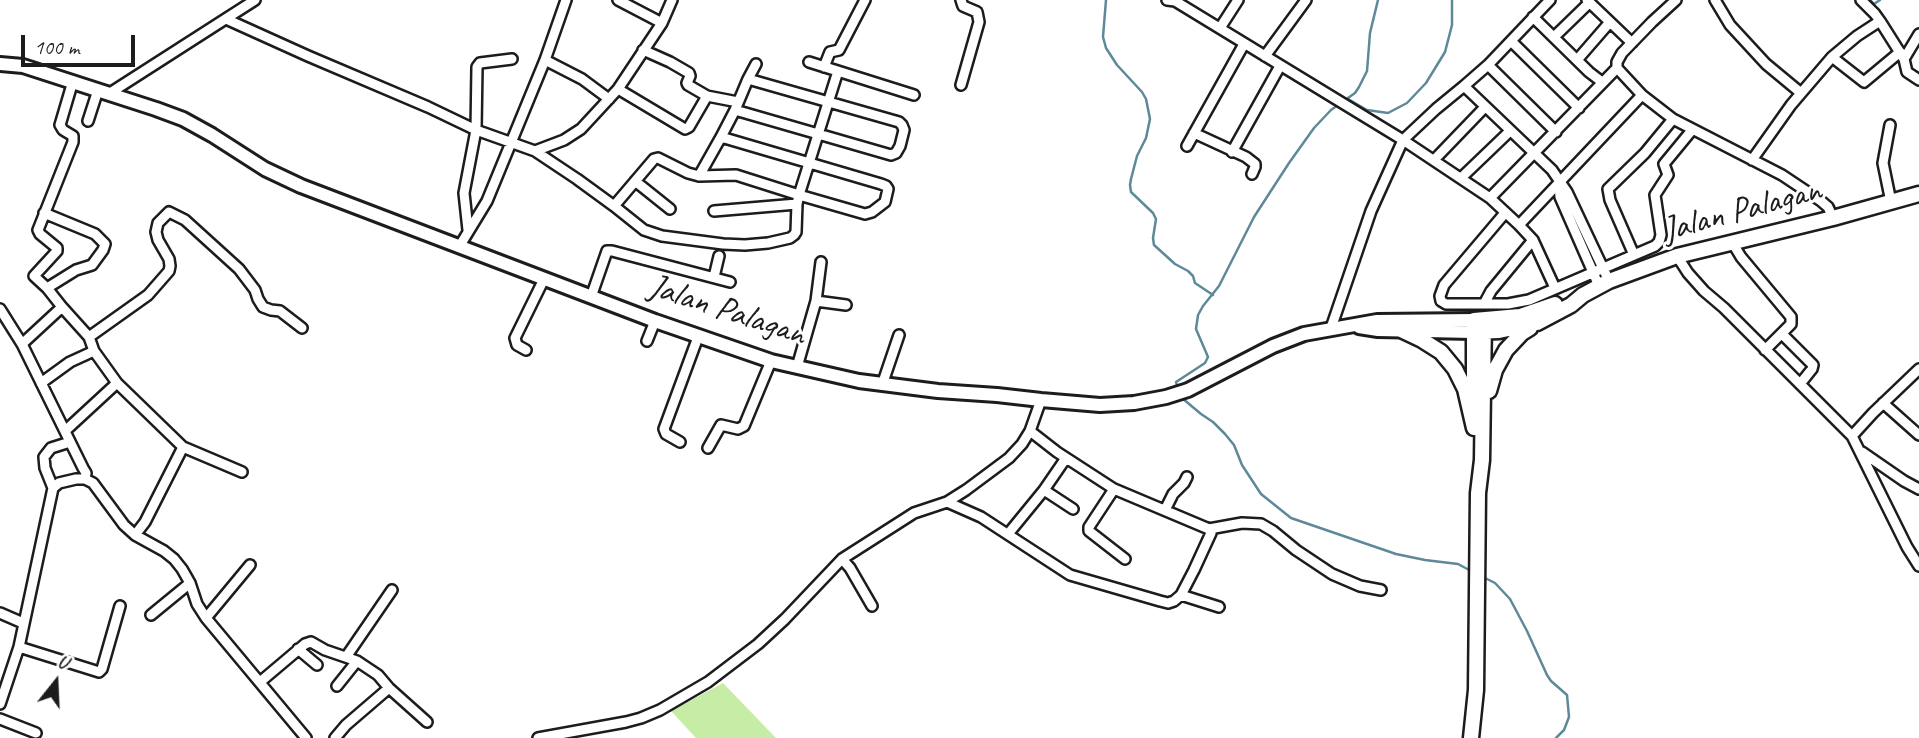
<!DOCTYPE html>
<html>
<head>
<meta charset="utf-8">
<style>
  body { margin:0 }
  #map { position:relative; width:1919px; height:738px; overflow:hidden; background:#fff; font-family:Caveat,sans-serif }
  canvas { display:block }
  .north { position:absolute; left:21px; top:647px; width:70px; height:70px; -webkit-text-stroke:5px #fff; paint-order:stroke; rotate:18deg; font-size:19px; font-weight:700; line-height:28px; text-align:center; color:#1c1c1c }
  .north::after { content:''; display:block; margin:auto; width:24px; height:32px; background:#1c1c1c; clip-path:polygon(50% 0,100% 100%,50% 72%,0 100%) }
  .scale { position:absolute; left:21px; top:35px; width:114px; height:32px; box-sizing:border-box; border:4px solid #1c1c1c; border-top:0; padding-left:9px; font-size:21px; line-height:24px; white-space:nowrap; color:#1c1c1c; -webkit-text-stroke:5px #fff; paint-order:stroke }
</style>
</head>
<body>
<div id="map">
<canvas width="1919" height="738"></canvas>
<div class="north">U</div>
<div class="scale">100 m</div>
</div>
<script>
const c = document.querySelector('canvas').getContext('2d');
c.lineJoin = 'round';
function fillPath(path, color) {
  c.fillStyle = color;
  c.fill(path, 'evenodd');
}
function toPath(rows) {
  const path = new Path2D();
  for (const r of rows) {
    path.moveTo(r[0], r[1]);
    for (let i = 2; i < r.length; i += 2) path.lineTo(r[i], r[i + 1]);
  }
  return path;
}
function strokePath(path, color, width, dash) {
  c.strokeStyle = color;
  c.lineWidth = width;
  c.lineCap = dash ? 'butt' : 'round';
  c.setLineDash(dash || []);
  c.stroke(path);
}
function write(font, color, halo, rows, align = 'center') {
  c.font = font + ' Caveat,sans-serif';
  c.lineWidth = 6;
  c.setLineDash([]);
  c.textBaseline = 'middle';
  c.strokeStyle = halo;
  c.fillStyle = color;
  for (const [text, x, y, turn = 0] of rows) {
    c.save();
    c.translate(x, y);
    c.rotate((+turn || 0) * Math.PI / 180);
    c.textAlign = isNaN(turn) ? turn : align;
    if (halo) c.strokeText(text, 0, 0);
    c.fillText(text, 0, 0);
    c.restore();
  }
}
fillPath(toPath([
  [723,683,776,738,696,738,671,711]
]), '#c6eca6');
strokePath(toPath([
  [1106,0,1103,37,1106,48,1117,65,1142,92,1146,99,1150,119,1146,138,1137,156,1131,179,1130,185,1131,192,1153,213,1156,219,1153,238,1154,245,1175,264,1188,271,1193,276,1195,283,1213,295],
  [1870,0,1874,4,1880,0],
  [1348,99,1367,110,1388,113,1407,103,1426,83,1445,52,1452,25,1452,0],
  [1178,389,1176,382,1205,363,1208,357,1196,329,1198,315,1203,306,1219,286,1254,217,1289,163,1314,128,1331,110,1355,93,1359,87,1367,71,1370,33,1378,0],
  [1182,398,1201,414,1213,422,1225,434,1234,445,1242,465,1261,494,1291,518,1396,554,1425,560,1458,564,1471,571],
  [1483,577,1495,583,1510,599,1527,631,1547,675,1551,681,1567,695,1569,717,1564,730,1556,738]
]), '#5e8998', 2.5);
const minor = toPath([
  [1167,0,1175,1,1403,140,1371,211,1331,328],
  [1550,0,1488,65,1464,86,1552,170,1567,192,1609,281],
  [1587,0,1632,43],
  [1676,0,1652,22,1622,53,1617,62,1617,68,1642,95,1673,119,1782,175,1821,201,1828,207,1833,218],
  [1715,0,1730,25,1766,64,1801,93],
  [1861,0,1875,14,1880,21],
  [1533,17,1589,72,1602,82],
  [226,19,308,56,428,107,476,130,535,151,577,179,614,206,654,159,658,158,688,173,699,176,736,175,799,195,838,71],
  [662,23,672,0],
  [1220,28,1238,0],
  [1554,37,1589,3],
  [1511,41,1579,108],
  [643,50,670,62,689,73,690,76,687,83,688,85,707,96,738,102],
  [1265,56,1306,0],
  [1832,57,1864,82,1900,52],
  [1904,59,1919,34],
  [545,60,582,79,609,99],
  [1577,60,1610,22],
  [809,62,914,95],
  [1488,65,1556,132],
  [824,67,830,52,839,50,865,0],
  [748,79,756,64],
  [961,85,979,22,977,12,963,6,961,0],
  [1464,86,1436,109,1403,140,1490,198,1519,225,1533,240,1555,288],
  [618,89,685,129,689,127,707,96],
  [110,93,255,0],
  [88,121,98,90],
  [1890,125,1883,163,1891,202],
  [1194,133,1246,157,1255,164,1255,167,1252,174],
  [721,137,735,110,891,155,896,153,900,146,904,130,902,125,899,122,748,79,735,110],
  [1187,146,1244,44],
  [535,151,564,140,581,129,618,89,662,23,618,0],
  [1232,152,1280,66],
  [1434,160,1485,107],
  [1752,160,1791,105,1832,57,1857,36,1880,21,1904,59,1907,72,1919,80],
  [699,176,721,137,881,184,886,186,888,189,885,202,872,212,865,214,799,195,797,204,714,211],
  [1461,178,1510,131],
  [635,181,670,209],
  [1559,184,1560,197,1599,286],
  [1490,198,1617,68],
  [614,206,644,230,662,236,723,244,745,245,768,243,790,238,794,235,796,232,797,204],
  [44,213,95,234,105,244,103,250,92,265,76,270,47,288],
  [1505,213,1444,285,1440,296,1441,301,1446,304,1508,304,1529,300,1655,246,1659,242,1661,235,1655,195,1668,175,1664,164,1692,130],
  [1519,225,1642,95],
  [468,230,464,193,476,130,477,67,480,63,512,59],
  [1732,242,1741,257,1791,317,1791,324,1765,350],
  [459,247,487,201,545,60,566,0],
  [1634,255,1610,200,1608,189,1645,153,1673,119],
  [1677,256,1688,273,1704,291,1724,308,1852,436,1907,547,1919,566],
  [714,277,719,256],
  [591,297,607,251,612,251,730,282],
  [816,301,846,305],
  [1484,304,1491,291,1533,240],
  [62,307,47,288,34,276,57,251,57,248,40,234,38,230,73,142,73,136,63,130,60,125,73,81],
  [0,309,22,344,83,468,86,473,85,479],
  [1782,334,1813,365,1812,369,1800,384],
  [89,337,148,295,169,271,170,266,169,259,158,240,156,232,158,223,169,212,185,220,239,269,255,290,258,299,263,307,271,310,280,311,302,328],
  [647,341,655,321],
  [22,344,62,307,89,337,94,351,117,383,65,431],
  [526,350,517,345,515,338,544,279],
  [797,367,816,301,821,262],
  [41,383,70,362,94,351],
  [117,383,183,447,242,472],
  [882,385,899,335],
  [1883,403,1919,435],
  [1852,436,1873,413,1919,369],
  [680,442,666,434,664,429,698,337],
  [708,448,721,425,738,429,744,426,771,361],
  [1862,452,1904,481,1919,489],
  [53,488,45,468,44,457,51,448,70,442],
  [1114,489,1089,527,1089,531,1125,559],
  [1044,490,1073,509],
  [947,502,981,517,1070,575,1160,601,1168,603,1174,601,1181,595,1194,570,1211,533,1209,529,1114,489,1057,452,1030,431],
  [1165,510,1173,494,1184,483,1187,477],
  [1209,529,1242,523,1261,524,1273,531,1296,550,1332,574,1360,586,1381,590],
  [1008,534,1044,490,1066,458],
  [135,535,145,522,183,447],
  [842,559,850,568,872,606],
  [1181,595,1219,607],
  [0,613,23,623],
  [151,615,190,583],
  [206,618,250,565],
  [19,647,99,672,102,669,120,606],
  [298,649,317,665],
  [346,657,392,590],
  [260,682,305,644,311,642,325,650,357,661,378,675,389,688,427,722],
  [337,686,357,661],
  [0,704,19,647,53,488,59,483,76,479,85,479,93,483,124,525,135,535,164,551,174,559,182,569,190,583,197,604,206,618,306,738],
  [0,719,36,733],
  [335,738,346,725,389,688],
  [538,738,626,722,641,718,660,710,708,682,758,644,785,619,842,559,914,513,947,502,966,490,1009,458,1022,444,1030,431,1041,400]
]);
const major = toPath([
  [0,64,23,66,156,109,183,119,212,135,265,169,301,186,655,321,771,361,859,381,938,391,997,395,1041,400,1100,405,1134,403,1166,397,1188,390,1273,346,1304,334,1377,321,1474,320],
  [1359,327,1378,330,1473,332]
]);
const highway = toPath([
  [1403,331,1422,340,1441,352,1455,369,1465,389,1474,428],
  [1473,332,1499,331,1537,323,1571,305,1583,295,1609,281,1677,256,1833,218,1919,194],
  [1489,391,1495,370,1506,350,1522,333,1530,328],
  [1474,398,1474,320,1520,316,1555,304],
  [1471,738,1476,690,1478,493,1482,460,1484,320]
]);
strokePath(minor, '#1c1c1c', 14);
strokePath(major, '#1c1c1c', 18);
strokePath(highway, '#1c1c1c', 19);
strokePath(minor, '#fff', 9);
strokePath(major, '#fff', 12);
strokePath(highway, '#fff', 14);
write('35px', '#1c1c1c', '#fff', [
  ["Jalan Palagan",1742,211,-15],
  ["Jalan Palagan",727,311,18]
]);
</script>
</body>
</html>
